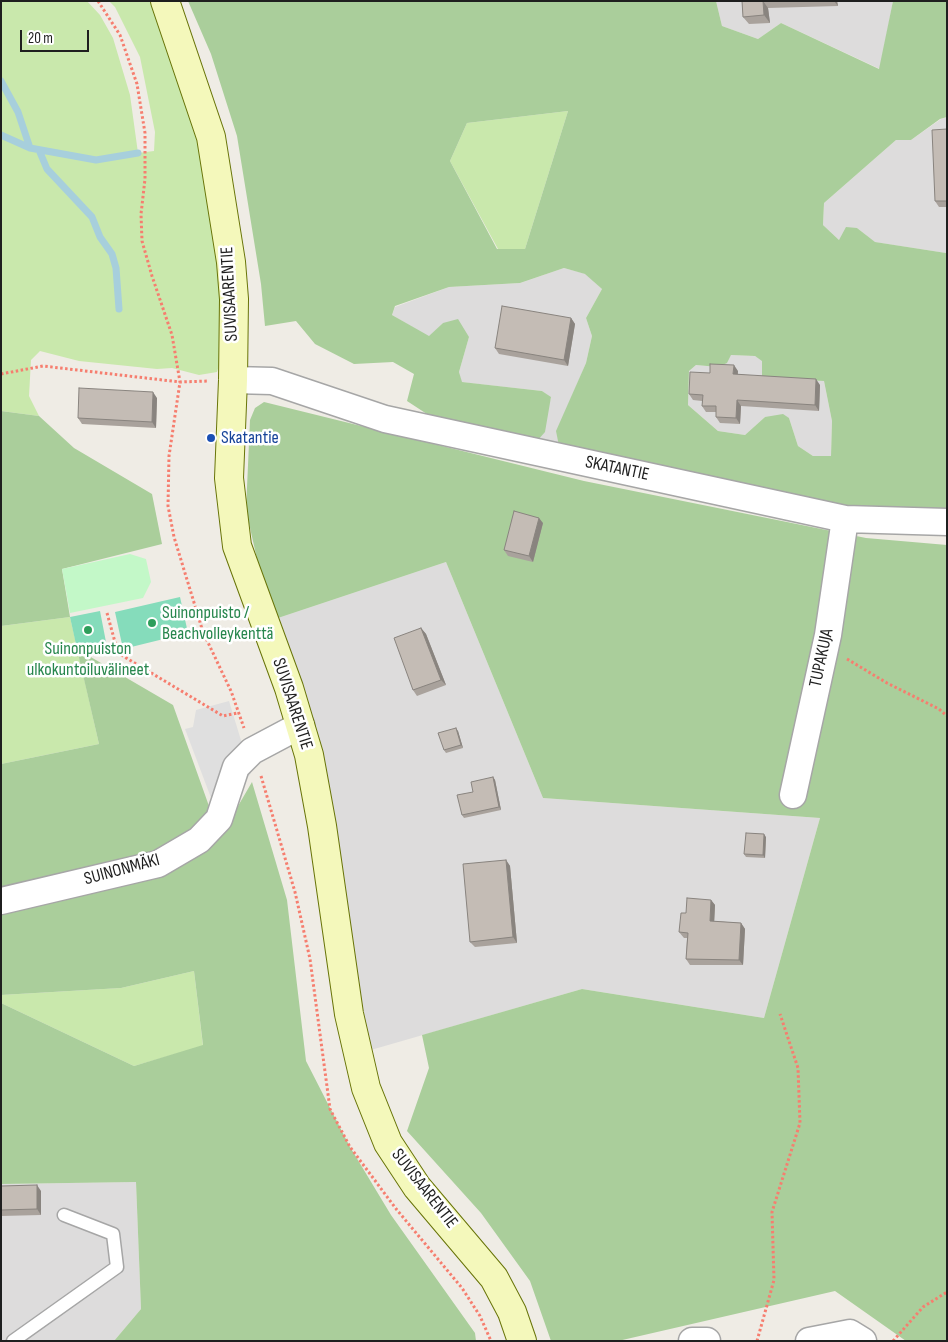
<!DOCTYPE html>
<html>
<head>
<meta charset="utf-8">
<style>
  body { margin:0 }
  #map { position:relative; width:948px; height:1342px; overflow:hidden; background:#efece5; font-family:"Sofia Sans Condensed",sans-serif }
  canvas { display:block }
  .frame { position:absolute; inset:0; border:2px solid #1f1f1f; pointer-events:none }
  .scale { position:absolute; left:20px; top:30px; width:69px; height:22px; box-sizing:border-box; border:2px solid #1f1f1f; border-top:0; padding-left:6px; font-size:15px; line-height:18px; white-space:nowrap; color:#1f1f1f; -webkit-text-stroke:4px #fff; paint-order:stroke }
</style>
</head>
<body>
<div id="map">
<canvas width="948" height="1342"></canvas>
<div class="frame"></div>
<div class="scale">20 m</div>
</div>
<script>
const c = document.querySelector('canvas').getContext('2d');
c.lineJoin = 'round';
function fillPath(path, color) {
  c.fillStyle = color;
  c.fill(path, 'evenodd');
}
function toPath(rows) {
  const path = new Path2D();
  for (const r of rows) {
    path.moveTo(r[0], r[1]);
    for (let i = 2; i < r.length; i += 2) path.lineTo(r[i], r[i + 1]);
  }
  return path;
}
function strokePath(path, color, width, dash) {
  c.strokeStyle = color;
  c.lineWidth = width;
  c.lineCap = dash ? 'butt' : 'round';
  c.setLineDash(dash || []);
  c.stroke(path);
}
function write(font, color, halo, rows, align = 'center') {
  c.font = font + ' "Sofia Sans Condensed",sans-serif';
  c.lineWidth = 5;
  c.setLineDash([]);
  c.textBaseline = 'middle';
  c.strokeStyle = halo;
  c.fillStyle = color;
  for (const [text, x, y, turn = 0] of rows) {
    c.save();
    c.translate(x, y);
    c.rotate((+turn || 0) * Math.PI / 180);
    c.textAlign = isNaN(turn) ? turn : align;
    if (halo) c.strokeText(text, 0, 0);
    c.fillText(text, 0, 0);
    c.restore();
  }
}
fillPath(toPath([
  [716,1,893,1,880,69,781,23,758,39,722,26],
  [947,117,946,253,874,242,857,228,839,240,823,225,824,203,896,140,911,140,941,119],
  [564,268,586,274,602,289,586,318,592,336,586,363,557,431,559,446,537,441,551,398,542,391,461,382,459,372,469,337,443,323,429,337,392,315,395,307,449,287,520,283],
  [731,355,755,356,762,360,762,378,824,381,832,421,831,456,813,456,798,446,789,418,765,417,745,435,718,431,688,405,689,371,696,365,718,367],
  [446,562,543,798,820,818,764,1018,582,989,357,1054,275,619],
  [136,1182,141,1309,114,1341,1,1341,1,1184]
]), '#dddcdc');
fillPath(toPath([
  [1,1,87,1,100,15,113,38,130,95,138,153,154,151,155,132,140,57,115,7,109,1,150,1,199,140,219,265,220,362,217,372,199,375,172,368,157,369,79,361,40,351,31,360,29,396,39,416,1,411],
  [568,111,525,249,498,249,450,161,467,123],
  [70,617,99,744,1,764,1,626],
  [194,971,203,1046,134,1066,1,1003,1,995,121,988]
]), '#c9e8ac');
fillPath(toPath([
  [188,1,716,1,722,26,758,39,781,23,879,69,893,1,947,1,947,117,940,119,911,140,896,140,824,203,823,225,839,240,846,227,857,228,875,242,946,253,947,247,947,516,846,511,559,446,556,431,586,363,592,336,586,318,602,289,585,274,564,268,520,283,449,287,395,306,392,315,429,336,443,323,458,319,469,337,459,372,462,382,542,391,551,397,545,432,537,441,433,418,407,401,414,374,393,362,354,364,315,344,296,321,265,326,261,284,237,136,211,54],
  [568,111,525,249,497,249,450,161,467,123],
  [731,355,755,356,762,361,762,378,824,381,832,421,831,456,813,456,798,446,789,418,783,414,765,417,745,435,718,431,688,405,689,371,696,365,718,367,727,363],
  [264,402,584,481,866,538,947,545,947,1341,906,1341,835,1291,618,1341,551,1341,530,1281,481,1213,407,1131,429,1068,422,1035,582,989,764,1018,820,818,543,798,446,562,275,619,264,590,246,510,250,420,255,408],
  [1,411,39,416,74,448,152,494,162,544,62,569,70,617,1,626],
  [77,649,173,705,220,837,252,782,287,900,306,1061,350,1147,391,1215,475,1333,476,1341,114,1341,141,1309,136,1182,1,1184,1,1003,134,1066,203,1045,194,971,121,988,1,995,1,764,99,744]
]), '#aace9b');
fillPath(toPath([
  [130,554,146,559,151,582,143,598,70,613,62,569]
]), '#c3f8c8');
fillPath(toPath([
  [180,597,188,633,123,649,115,612],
  [100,611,106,642,77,649,70,617]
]), '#85dcbb');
fillPath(toPath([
  [229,701,251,773,219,819,185,729,193,727,196,710]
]), '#dfdfdf');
strokePath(toPath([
  [1,81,18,112,30,148],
  [1,135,30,148,96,160,138,153],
  [39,150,47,169,92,217,100,237,112,254,116,268,119,309]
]), '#a7cfdc', 7);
const lane = toPath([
  [13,1341,117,1267,113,1234,64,1215]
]);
const street = toPath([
  [233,380,272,381,385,419,845,519,947,522],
  [793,795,828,635,845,519],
  [1,901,158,864,199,840,219,819,236,767,252,751,301,725],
  [692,1341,707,1341],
  [809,1341,850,1333,863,1341]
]);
const secondary = toPath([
  [165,1,211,137,231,262,234,299,233,380,229,478,237,546,289,688,309,755,322,826,349,1014,366,1088,388,1143,417,1187,494,1278,512,1312,522,1341]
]);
strokePath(lane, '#a6a6a6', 15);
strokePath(street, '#a6a6a6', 29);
strokePath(secondary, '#687408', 30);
strokePath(toPath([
  [98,1,120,35,137,84,145,133,145,179,141,214,142,241,152,276,172,335,180,382,169,456,168,506,174,537,203,632,231,691,244,728],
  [1,374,43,366,180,382,209,381],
  [107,613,118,653,223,716,238,713],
  [847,659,887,683,939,709,947,716],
  [261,776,295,892,310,959,330,1109,350,1147,397,1210,462,1288,480,1316,491,1341],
  [757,1341,774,1280,772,1212,800,1123,798,1068,780,1014],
  [893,1341,923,1307,947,1292]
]), '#f67e6f', 3, [2.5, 2.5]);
strokePath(lane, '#fff', 12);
strokePath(street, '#fff', 26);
strokePath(secondary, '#f4f8bb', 28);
fillPath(toPath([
  [742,1,837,1,838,6,768,8,770,23,749,24,743,17],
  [947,129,947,207,939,207,935,201],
  [571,318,575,324,568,366,499,354,495,348],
  [738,371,738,374,820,385,819,411,741,406,740,424,720,423,716,417,716,412,706,412,702,406,702,401,693,400,689,394],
  [157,398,156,428,82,424,78,418],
  [543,523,533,562,508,556,504,550],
  [421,628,426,634,446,685,417,696,413,690],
  [458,731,463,748,446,753,444,750],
  [493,777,495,780,501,810,464,818,462,815,473,792],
  [766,837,765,858,746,857,744,854],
  [506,860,510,866,517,943,475,947,470,942],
  [711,900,715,905,714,921,741,923,745,929,743,965,690,965,686,959,687,938,684,938,679,932,686,913],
  [1,1186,41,1191,41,1215,1,1216]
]), '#a9a29c');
fillPath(toPath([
  [763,1,768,8,770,23,764,15],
  [834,1,837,1,838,6],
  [571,318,575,324,568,366,564,360],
  [734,365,738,371,737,380,733,374],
  [816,379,820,385,819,411,815,405],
  [153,392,157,398,156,428,152,422],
  [737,400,741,406,740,424,736,418],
  [539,518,543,523,533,562,529,556],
  [421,628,426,634,446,685,441,680],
  [456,728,458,731,463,748,461,745],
  [493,777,495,780,501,810,499,807],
  [764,834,766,837,765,858,763,855],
  [506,860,510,866,517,943,513,937],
  [711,900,715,905,714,927,710,921],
  [741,923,745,929,743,965,739,960],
  [37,1185,41,1191,41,1215,37,1209]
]), '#89847f');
const building = toPath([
  [742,1,763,1,764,15,743,17,742,1],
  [947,129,947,201,935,201,932,130,947,129],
  [502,306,571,318,564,360,495,348,502,306],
  [710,364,734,365,733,374,816,379,815,405,737,400,736,418,716,417,716,406,702,406,703,395,689,394,690,372,710,373,710,364],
  [79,388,153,392,152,422,78,418,79,388],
  [514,511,539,518,529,556,504,550,514,511],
  [421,628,441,680,413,690,394,638,421,628],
  [456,728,461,745,444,750,438,733,456,728],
  [493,777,499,807,462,815,457,795,473,792,471,782,493,777],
  [746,833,764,834,763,855,744,854,746,833],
  [506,860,513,937,470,942,463,864,506,860],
  [687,898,711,900,710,921,741,923,739,960,686,959,688,933,679,932,681,913,686,913,687,898],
  [37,1185,37,1209,1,1210,1,1186,37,1185]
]);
fillPath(building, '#c4bcb5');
strokePath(building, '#89847f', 1);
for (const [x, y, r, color] of [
  [211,438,5,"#1a4fb4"],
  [152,623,5,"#2e9e5b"],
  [88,630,5,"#2e9e5b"]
]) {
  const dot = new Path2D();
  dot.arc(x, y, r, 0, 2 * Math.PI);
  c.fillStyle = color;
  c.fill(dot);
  strokePath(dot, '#fff', 2);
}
write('18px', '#1f1f1f', '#fff', [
  ["SUVISAARENTIE",230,294,-93],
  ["SKATANTIE",617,469,12],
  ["TUPAKUJA",822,658,-78],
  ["SUVISAARENTIE",292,704,72],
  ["SUINONMÄKI",122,870,-15],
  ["SUVISAARENTIE",424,1189,52]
]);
write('18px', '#164399', '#fff', [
  ["Skatantie",221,438]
], 'left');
write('18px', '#27864d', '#fff', [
  ["Suinonpuisto /",162,613],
  ["Beachvolleykenttä",162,634],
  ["Suinonpuiston",88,649,"center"],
  ["ulkokuntoiluvälineet",88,670,"center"]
], 'left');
</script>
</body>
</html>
